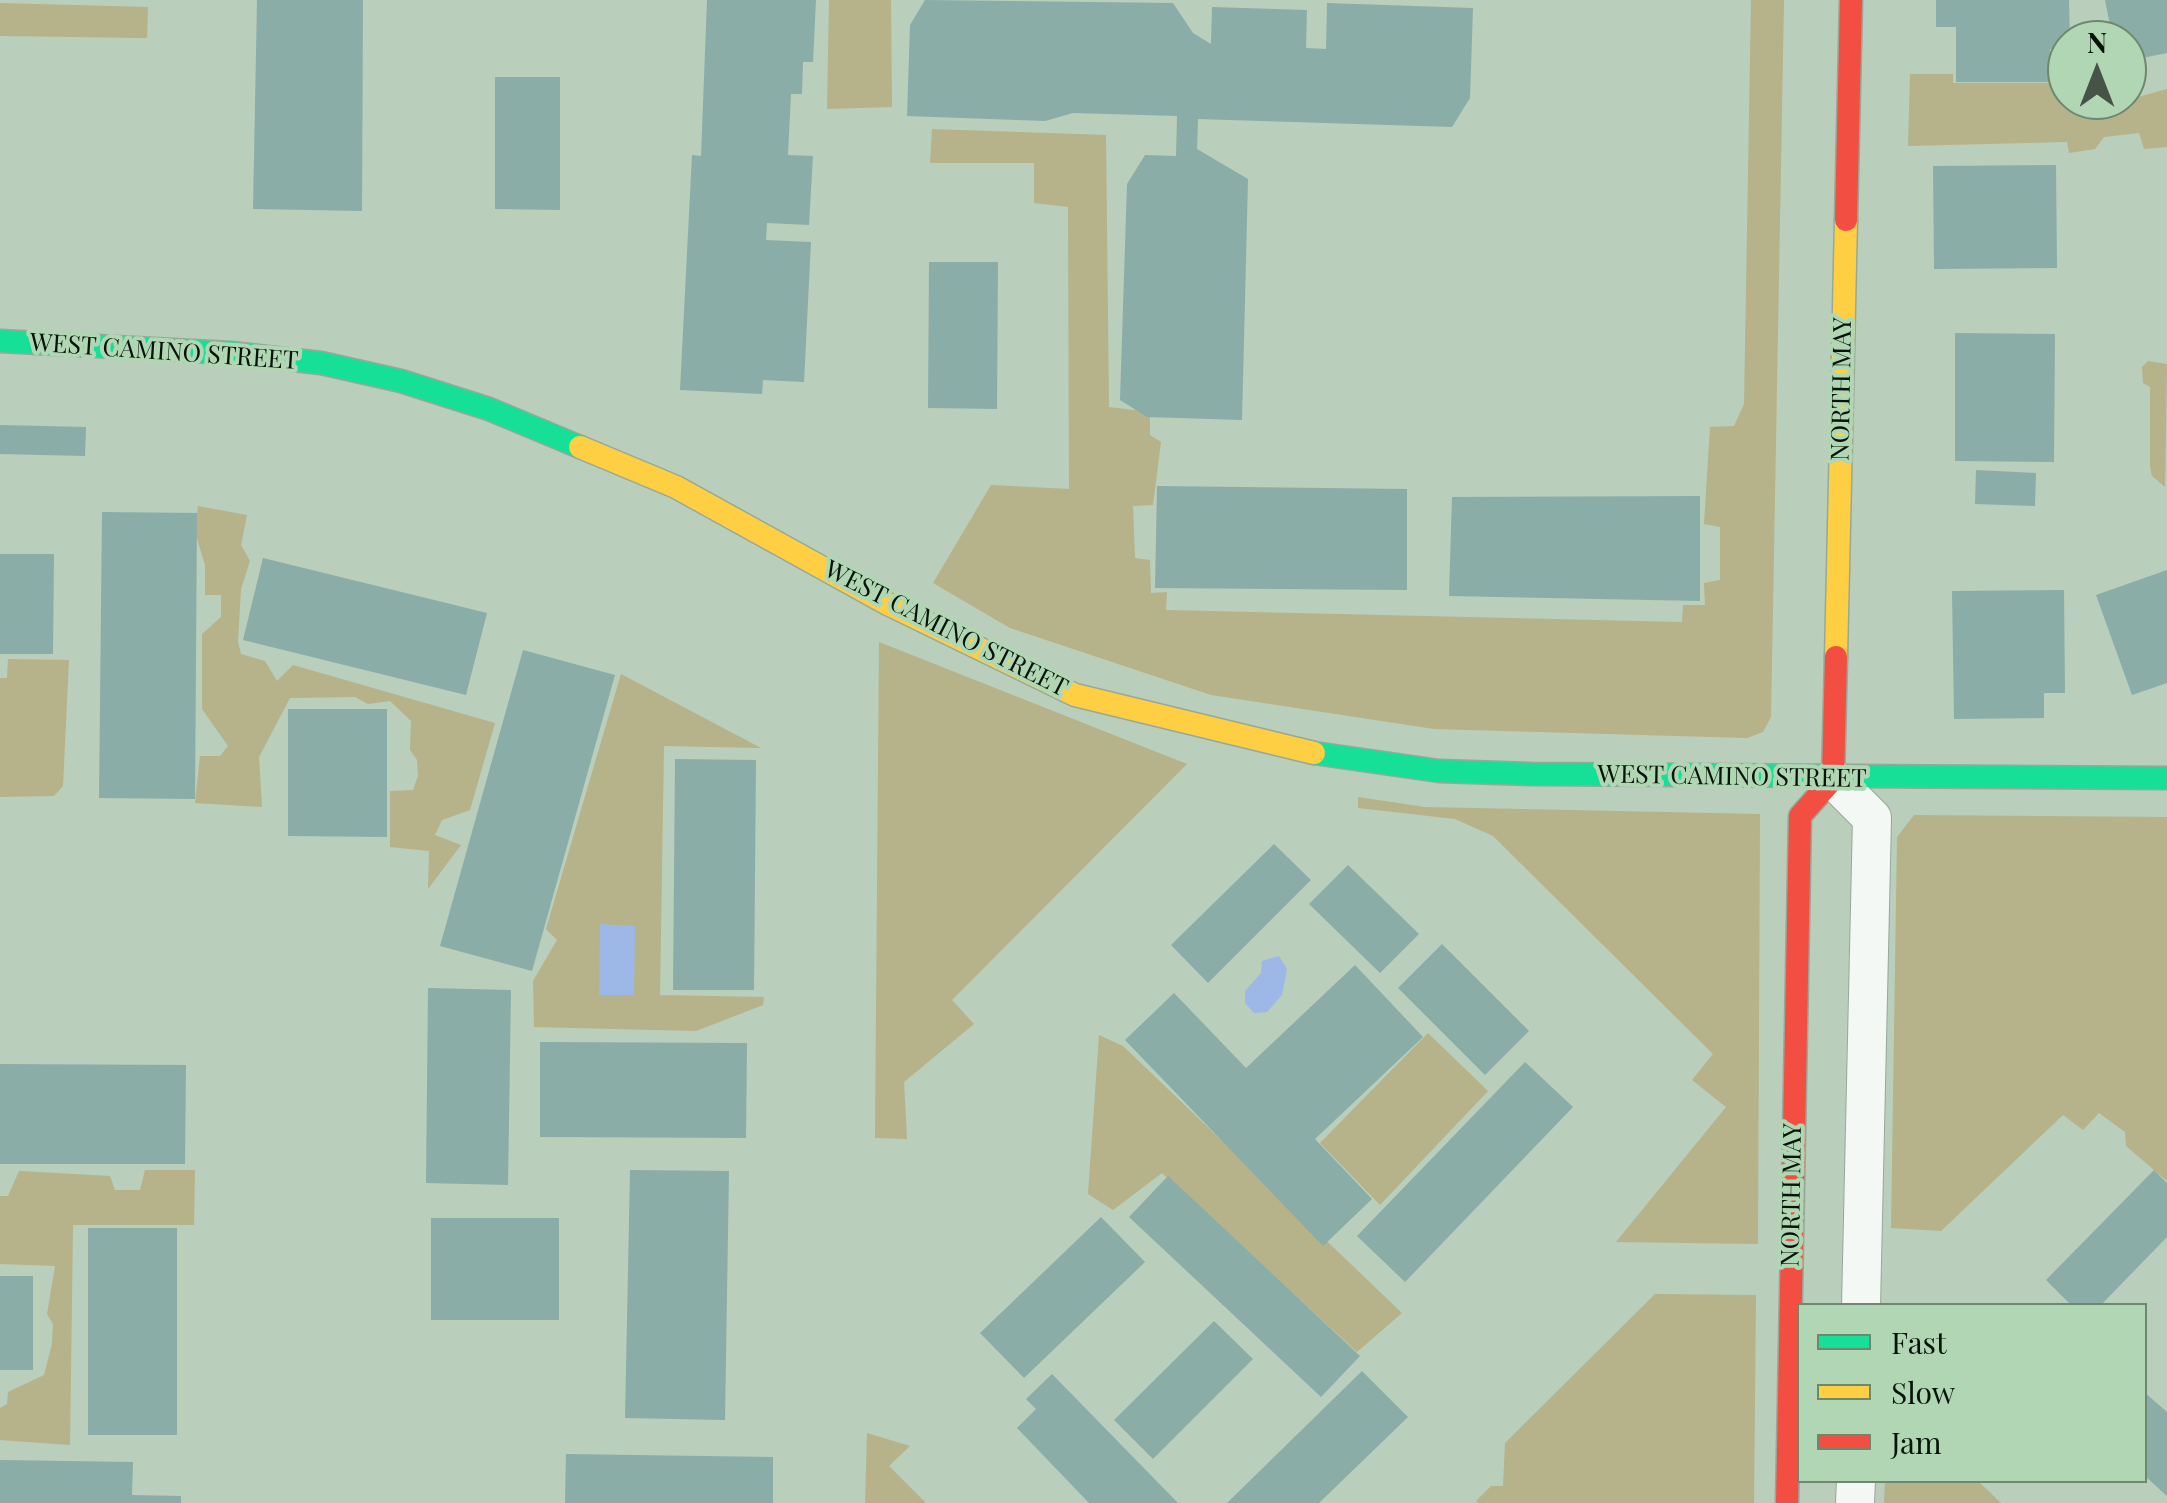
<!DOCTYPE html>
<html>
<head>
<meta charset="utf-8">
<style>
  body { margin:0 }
  #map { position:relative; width:2167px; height:1503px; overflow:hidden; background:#b9cebb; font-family:"Playfair Display",serif }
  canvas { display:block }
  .legend { position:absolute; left:1797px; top:1303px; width:350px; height:180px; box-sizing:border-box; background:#b1d6b4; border:2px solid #6d886f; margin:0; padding:12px 18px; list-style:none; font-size:30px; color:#061308 }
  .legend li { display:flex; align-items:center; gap:20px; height:50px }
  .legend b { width:50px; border:2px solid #6d886f }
  .north { position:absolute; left:2047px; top:20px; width:100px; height:100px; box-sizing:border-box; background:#b1d6b4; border:2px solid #6d886f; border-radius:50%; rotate:0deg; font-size:28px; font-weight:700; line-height:40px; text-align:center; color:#061308 }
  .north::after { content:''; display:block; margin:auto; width:35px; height:45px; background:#455447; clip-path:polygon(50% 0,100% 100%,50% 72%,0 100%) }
</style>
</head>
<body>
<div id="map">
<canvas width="2167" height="1503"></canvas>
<ul class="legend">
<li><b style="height:12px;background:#16e098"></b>Fast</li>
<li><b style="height:12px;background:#ffcf43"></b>Slow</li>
<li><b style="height:12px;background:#f24e42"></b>Jam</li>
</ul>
<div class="north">N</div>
</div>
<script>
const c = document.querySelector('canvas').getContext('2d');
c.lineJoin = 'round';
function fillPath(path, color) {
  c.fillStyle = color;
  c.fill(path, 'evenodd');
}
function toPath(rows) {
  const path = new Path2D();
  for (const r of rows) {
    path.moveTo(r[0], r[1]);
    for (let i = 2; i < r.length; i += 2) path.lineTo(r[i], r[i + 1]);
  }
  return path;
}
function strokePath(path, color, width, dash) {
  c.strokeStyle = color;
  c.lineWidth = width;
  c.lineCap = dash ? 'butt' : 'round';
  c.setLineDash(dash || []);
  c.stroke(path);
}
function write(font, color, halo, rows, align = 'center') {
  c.font = font + ' "Playfair Display",serif';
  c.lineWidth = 8;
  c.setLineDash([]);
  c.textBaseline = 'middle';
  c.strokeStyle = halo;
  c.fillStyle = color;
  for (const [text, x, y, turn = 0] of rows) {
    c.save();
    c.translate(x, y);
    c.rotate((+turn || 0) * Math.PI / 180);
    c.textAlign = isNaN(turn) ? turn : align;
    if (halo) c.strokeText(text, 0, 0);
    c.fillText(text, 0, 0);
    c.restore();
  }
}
fillPath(toPath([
  [829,0,891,0,892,107,827,109],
  [1751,0,1784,0,1771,717,1763,732,1747,738,1434,729,1211,695,1010,628,933,583,991,485,1069,489,1068,207,1034,203,1034,163,930,163,932,129,1106,135,1109,407,1150,412,1150,435,1161,442,1153,505,1133,506,1135,558,1150,560,1151,593,1167,592,1166,610,1682,622,1683,605,1705,605,1704,583,1720,580,1720,527,1704,524,1710,427,1734,426,1744,404],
  [0,3,148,7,147,38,0,36],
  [1910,74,1953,74,1953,83,2067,83,2067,100,2127,100,2127,86,2131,99,2167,89,2167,147,2144,149,2139,133,2104,137,2095,149,2069,153,2067,142,1908,146],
  [2148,361,2167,364,2165,487,2152,476,2150,467,2150,387,2143,383,2142,367],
  [198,506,247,515,241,545,250,561,241,589,238,642,241,654,265,661,277,681,293,665,495,723,470,810,442,820,435,835,461,845,428,889,429,851,390,847,390,791,413,790,418,776,417,760,410,750,411,721,390,701,368,704,355,697,290,698,259,757,262,807,195,803,200,756,220,756,228,746,202,709,202,634,221,617,221,595,205,595,205,565,195,532],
  [879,642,1187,764,952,1000,974,1024,904,1082,907,1139,875,1138],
  [8,659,69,660,63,786,54,796,0,797,0,678,7,678],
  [621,674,761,748,664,746,660,995,764,997,763,1005,696,1031,534,1027,533,981,557,940,546,929],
  [1358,797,1425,807,1760,814,1758,1244,1616,1242,1726,1107,1692,1080,1713,1054,1493,836,1455,819,1358,808],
  [1914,815,2167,817,2167,1181,2126,1146,2125,1132,2099,1113,2083,1130,2063,1115,1941,1231,1891,1228,1897,837],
  [1428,1033,1488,1091,1380,1205,1320,1143],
  [1099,1035,1123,1046,1402,1313,1357,1352,1162,1173,1113,1210,1088,1194],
  [145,1170,195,1170,194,1225,73,1225,70,1445,0,1440,0,1408,7,1404,8,1392,44,1375,52,1344,53,1324,47,1314,55,1266,0,1264,0,1196,8,1196,19,1171,110,1176,115,1190,140,1190],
  [1655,1294,1756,1295,1754,1503,1479,1503,1476,1501,1491,1486,1503,1486,1505,1443],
  [867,1433,910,1446,889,1466,926,1503,865,1503],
  [1885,1480,1978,1481,2001,1503,1884,1503]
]), '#b6b28a');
fillPath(toPath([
  [600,924,635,926,634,995,599,995],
  [1279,956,1287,969,1282,995,1267,1012,1254,1013,1245,1003,1245,991,1261,973,1262,961]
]), '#9db8e6');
fillPath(toPath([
  [257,0,363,0,362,211,253,209],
  [707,0,816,0,813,62,803,62,802,94,791,94,788,155,813,156,809,225,767,223,766,240,811,242,804,382,763,380,762,394,680,390,692,155,701,156],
  [925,0,1173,3,1193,33,1211,44,1212,7,1307,10,1306,48,1326,49,1327,3,1473,8,1470,98,1452,127,1198,119,1197,149,1248,179,1242,420,1147,417,1120,400,1127,184,1145,155,1176,156,1177,116,1073,113,1045,121,907,116,910,25],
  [1936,0,2069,0,2070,40,2067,49,2050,49,2051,82,1956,82,1956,27,1936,27],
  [2105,0,2167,0,2167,53,2127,61,2127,40,2113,40],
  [495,77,560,77,560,210,495,209],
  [2056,165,2057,268,1934,269,1933,166],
  [929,262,998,262,997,409,928,408],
  [1955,333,2055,334,2054,462,1955,461],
  [0,425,86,427,85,456,0,454],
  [1976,470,2036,473,2035,506,1975,504],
  [1157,486,1407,489,1407,590,1155,588],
  [1700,496,1700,601,1449,596,1452,497],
  [102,512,197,513,195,799,99,798],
  [0,554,54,554,53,654,0,654],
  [263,558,487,613,466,695,243,640],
  [2167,570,2167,683,2132,695,2096,595],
  [2064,590,2065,693,2044,693,2044,718,1954,719,1952,591],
  [523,650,615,675,532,971,440,946],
  [288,709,387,709,387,837,288,836],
  [675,759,756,760,754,990,673,990],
  [1274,844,1311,880,1208,983,1171,945],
  [1348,865,1419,934,1380,973,1309,904],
  [1442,944,1529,1031,1485,1075,1398,988],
  [1355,965,1423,1037,1315,1139,1372,1199,1323,1246,1125,1040,1174,993,1246,1068],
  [428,988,511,990,508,1185,426,1183],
  [540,1042,747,1043,746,1138,540,1137],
  [1525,1062,1573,1107,1405,1282,1357,1236],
  [0,1064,186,1065,185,1164,0,1164],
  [630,1170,729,1171,725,1420,625,1418],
  [2154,1170,2167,1183,2167,1237,2100,1306,2072,1306,2046,1280],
  [1168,1176,1360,1356,1321,1397,1129,1217],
  [1101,1217,1145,1262,1024,1378,980,1333],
  [431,1218,559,1218,559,1320,431,1320],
  [88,1228,177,1228,177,1435,88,1435],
  [0,1276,33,1276,33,1370,0,1370],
  [1214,1321,1253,1359,1153,1459,1114,1420],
  [1362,1371,1408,1417,1319,1503,1227,1503],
  [1052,1374,1178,1503,1089,1503,1017,1428,1036,1409,1026,1399],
  [2144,1392,2167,1412,2167,1496,2144,1475],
  [566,1454,773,1457,773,1503,565,1503],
  [0,1460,133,1462,132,1495,181,1496,181,1503,0,1503]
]), '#8aada8');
const street = toPath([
  [1833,779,1872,818,1861,1306],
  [1855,1503,1856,1480]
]);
const fast = toPath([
  [0,341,231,353,321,363,401,381,489,409,580,447],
  [1314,753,1439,771,1531,774,2167,778]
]);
const slow = toPath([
  [580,447,676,487,886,603,1075,695,1314,753],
  [1836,657,1846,220]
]);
const jam = toPath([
  [1846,220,1851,0],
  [1787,1503,1800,816,1833,779,1836,657]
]);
strokePath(street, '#97a899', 40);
strokePath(fast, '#97a899', 25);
strokePath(slow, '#97a899', 25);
strokePath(jam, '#97a899', 25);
strokePath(street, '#f4f8f5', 38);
strokePath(fast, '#16e098', 22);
strokePath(slow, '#ffcf43', 22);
strokePath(jam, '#f24e42', 22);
write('25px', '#061308', '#b1d6b4', [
  ["WEST CAMINO STREET",164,352,4],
  ["NORTH MAY",1842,389,-89],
  ["WEST CAMINO STREET",946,629,27],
  ["WEST CAMINO STREET",1732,777,1],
  ["NORTH MAY",1792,1195,-89]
]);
</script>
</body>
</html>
